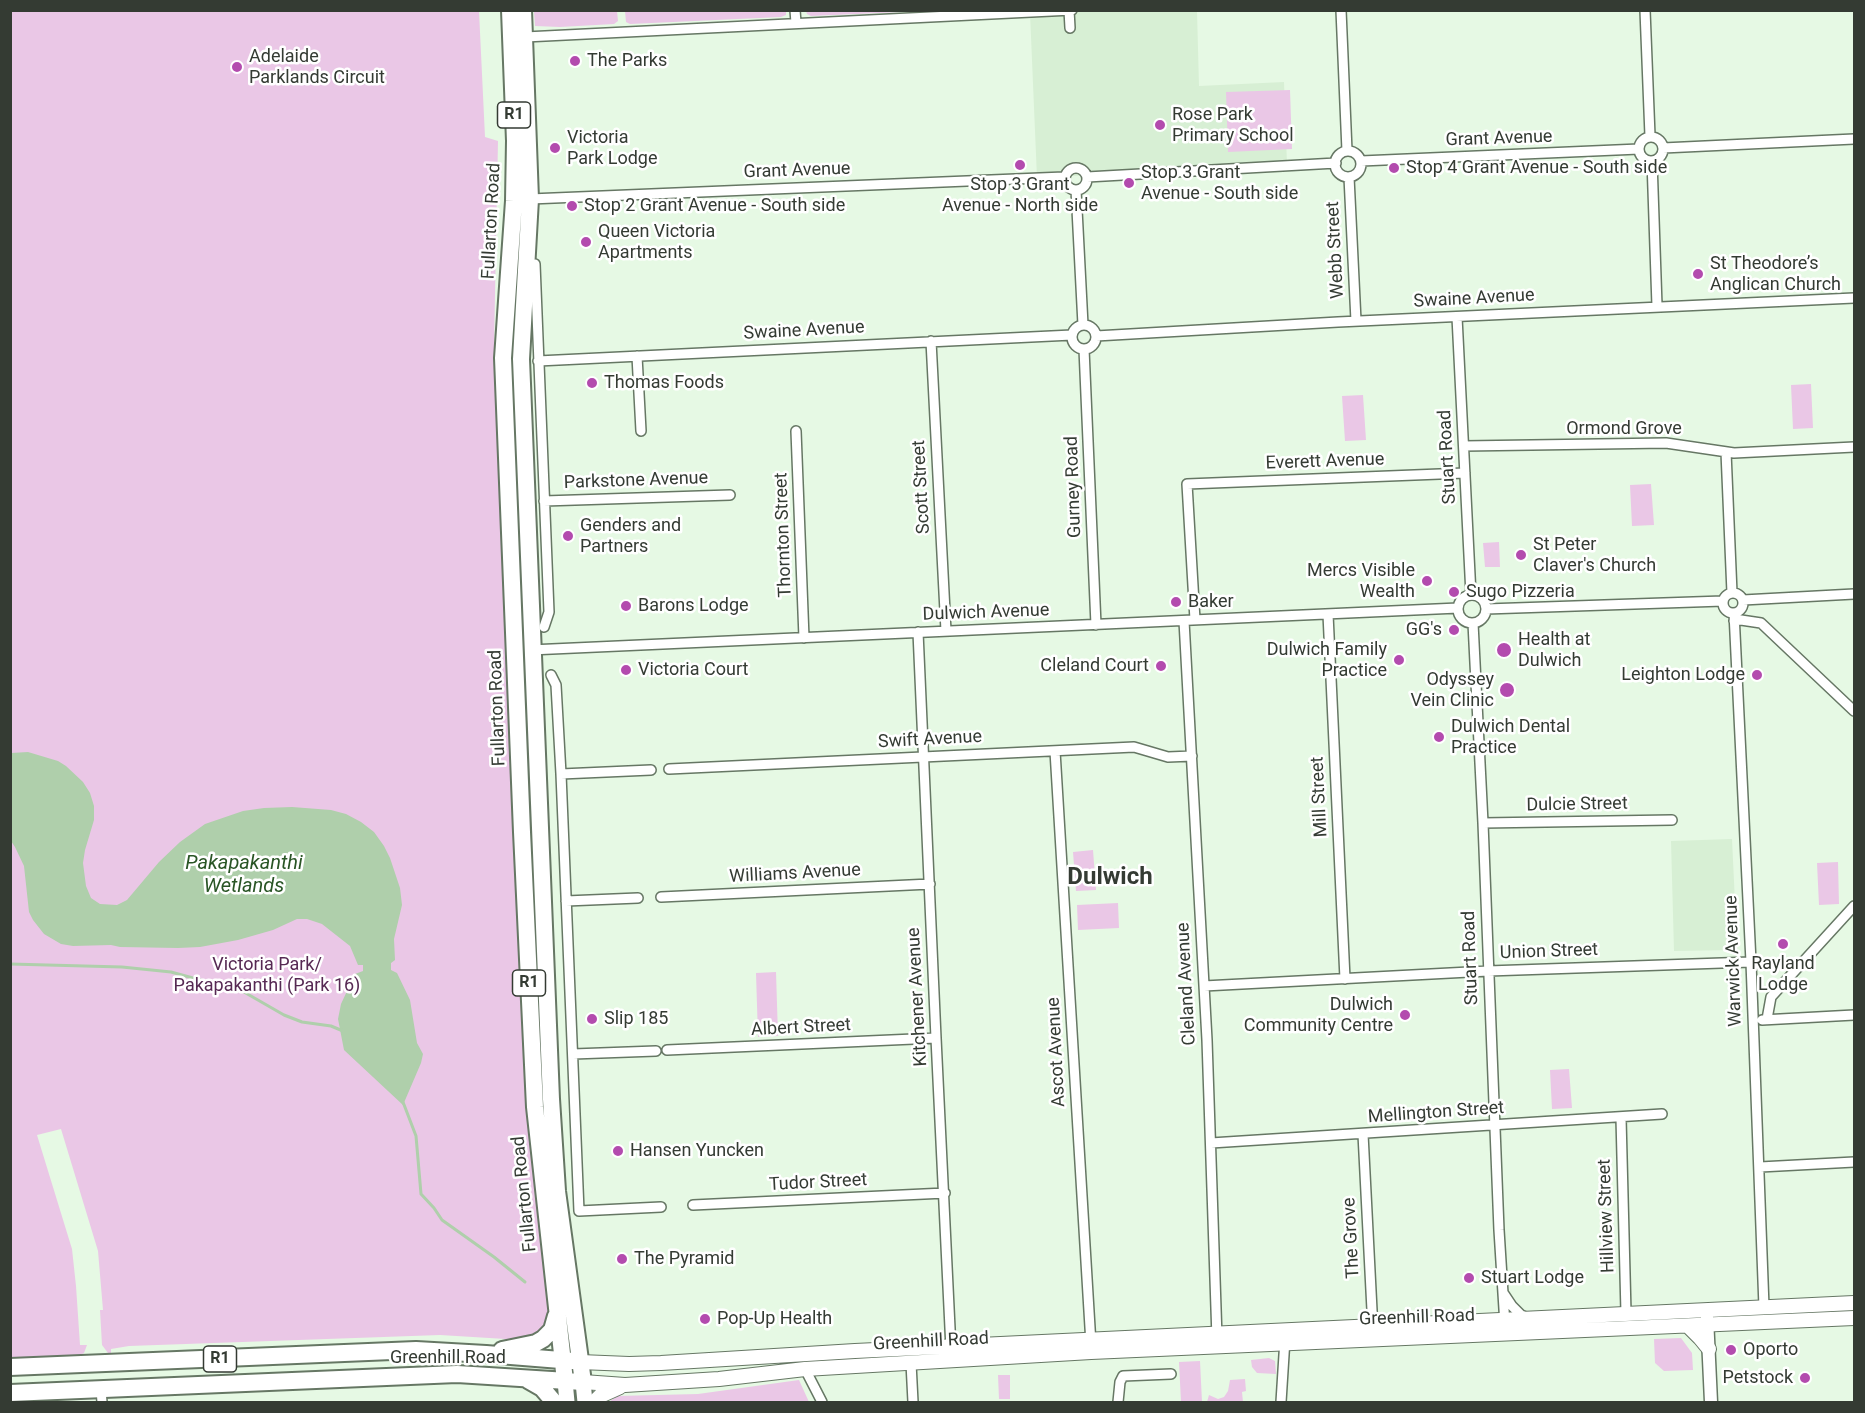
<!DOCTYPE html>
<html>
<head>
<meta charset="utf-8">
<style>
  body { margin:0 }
  #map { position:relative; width:1865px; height:1413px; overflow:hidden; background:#e6f9e4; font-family:Roboto,sans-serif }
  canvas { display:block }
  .frame { position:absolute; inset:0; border:12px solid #343b33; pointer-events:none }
</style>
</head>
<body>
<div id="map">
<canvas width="1865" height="1413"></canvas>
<div class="frame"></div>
</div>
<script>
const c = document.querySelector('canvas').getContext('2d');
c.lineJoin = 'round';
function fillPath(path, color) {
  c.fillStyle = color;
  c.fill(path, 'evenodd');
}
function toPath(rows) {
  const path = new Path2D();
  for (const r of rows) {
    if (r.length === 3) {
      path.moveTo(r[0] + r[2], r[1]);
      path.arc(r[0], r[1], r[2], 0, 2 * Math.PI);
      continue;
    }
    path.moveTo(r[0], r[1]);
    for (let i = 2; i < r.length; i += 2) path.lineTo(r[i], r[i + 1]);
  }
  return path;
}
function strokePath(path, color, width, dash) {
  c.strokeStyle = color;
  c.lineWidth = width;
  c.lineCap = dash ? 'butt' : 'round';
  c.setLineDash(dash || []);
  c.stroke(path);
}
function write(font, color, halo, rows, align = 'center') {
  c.font = font + ' Roboto,sans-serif';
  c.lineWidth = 5;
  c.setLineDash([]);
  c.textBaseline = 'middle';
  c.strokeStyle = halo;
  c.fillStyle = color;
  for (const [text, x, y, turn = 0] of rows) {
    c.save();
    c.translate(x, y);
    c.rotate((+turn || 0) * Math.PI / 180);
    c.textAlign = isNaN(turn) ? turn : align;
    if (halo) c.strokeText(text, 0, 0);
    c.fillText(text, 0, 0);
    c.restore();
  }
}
fillPath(toPath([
  [1079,10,1197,11,1199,86,1284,82,1287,164,1037,178,1030,13],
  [1732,839,1737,945,1733,950,1674,951,1671,841]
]), '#d7efd4');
fillPath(toPath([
  [786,10,786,15,781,17,630,24,626,22,625,11],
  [10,11,479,11,485,137,498,141,494,346,528,1108,550,1318,544,1332,522,1340,440,1335,129,1346,111,1349,111,1354,108,1353,102,1345,100,1310,103,1310,98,1251,61,1129,37,1135,72,1249,76,1286,80,1345,87,1345,84,1353,80,1355,11,1358],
  [534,11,617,11,618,21,614,24,560,27,535,26],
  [806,11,806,10,926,11,811,16,807,14],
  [1290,90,1292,149,1228,152,1226,92],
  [1811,384,1813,428,1793,429,1791,385],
  [1363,395,1366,440,1345,441,1342,396],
  [1651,484,1654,525,1632,526,1630,485],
  [1499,542,1500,567,1485,567,1483,543],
  [1093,850,1096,890,1076,891,1073,852],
  [1838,862,1839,904,1819,905,1817,863],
  [1118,903,1119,928,1078,930,1077,905],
  [776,972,778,1036,758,1037,756,973],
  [1569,1069,1572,1108,1552,1109,1550,1070],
  [1681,1338,1692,1353,1693,1370,1664,1371,1655,1363,1654,1339],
  [1269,1358,1275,1361,1276,1374,1257,1373,1252,1367,1251,1360],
  [1200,1361,1202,1402,1181,1402,1179,1362],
  [998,1375,1010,1375,1010,1399,999,1399],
  [1245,1379,1246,1391,1242,1392,1243,1402,1207,1402,1209,1395,1218,1399,1224,1397,1228,1391,1230,1380],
  [799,1380,809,1402,609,1402,617,1396,698,1394]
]), '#eac7e6');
fillPath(toPath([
  [28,752,58,761,66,766,83,782,90,793,94,806,94,820,85,850,83,863,86,886,91,898,100,904,117,905,127,900,159,862,180,842,205,824,243,811,264,808,292,807,331,810,346,814,361,822,374,832,384,846,390,858,400,888,402,905,394,939,395,960,391,963,391,970,397,973,410,1000,417,1043,423,1054,421,1063,403,1105,344,1050,338,1019,341,1004,355,974,363,971,363,965,358,965,350,946,322,924,307,919,297,919,273,930,238,940,200,947,178,948,120,947,111,945,73,946,61,944,44,934,33,920,29,912,24,866,15,847,11,841,11,753]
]), '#afcfab');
strokePath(toPath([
  [10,964,122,967,171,972,244,992,284,1015,302,1022,331,1026,343,1031],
  [403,1102,416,1136,421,1194,434,1208,442,1220,494,1257,525,1282]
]), '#afcfab', 3);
const minor = toPath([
  [795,10,796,23],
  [1069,10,1070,28],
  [1341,10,1347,151],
  [1645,10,1650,136],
  [525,37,1072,10],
  [1651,149,12],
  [1663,148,1854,139],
  [1348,164,13],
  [1361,161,1639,149],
  [1652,161,1657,306],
  [1076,179,11],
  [1087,177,1336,163],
  [1349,177,1356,321],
  [1076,190,1083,325],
  [530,199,1064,177],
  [535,264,549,612,544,627],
  [1457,317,1471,595],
  [1084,337,12],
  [1096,336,1338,322,1854,298],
  [931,341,946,631],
  [1084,349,1096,625],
  [637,356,641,431],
  [538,361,1072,335],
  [796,431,804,638],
  [1464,446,1666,443,1734,453,1854,447],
  [1726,452,1732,593],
  [544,501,730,495],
  [1733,603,10],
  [1472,609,14],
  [1743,600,1854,594],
  [1486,609,1723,601],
  [1734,613,1751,962,1764,1307],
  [1328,614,1345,979],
  [1195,620,1187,484,1465,473],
  [1184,621,1207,1040,1217,1338],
  [1734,621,1741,620,1761,623,1854,711],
  [1473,623,1483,823,1499,1230,1505,1325],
  [918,632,936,1038,951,1349],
  [530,650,1458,608],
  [551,675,556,685,561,774,579,1211,661,1207],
  [1055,751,1091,1344],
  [669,769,1134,747,1168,757,1192,756],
  [561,774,651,770],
  [1483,823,1672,820],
  [661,897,930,884],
  [566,901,638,898],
  [1204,986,1488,971,1751,962],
  [1767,1019,1771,997,1854,906],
  [1762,1020,1854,1015],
  [667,1050,936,1038],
  [573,1054,656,1051],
  [1621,1118,1626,1313],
  [1363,1134,1373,1330],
  [1211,1143,1662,1114],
  [1760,1167,1854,1162],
  [693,1205,945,1193],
  [1504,1294,1512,1306,1521,1315,1528,1318],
  [911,1363,913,1402],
  [805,1369,822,1402],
  [101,1390,102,1402],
  [1118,1402,1120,1382,1123,1376,1171,1374],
  [1281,1402,1285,1339]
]);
const tertiary = toPath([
  [1707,1317,1711,1402]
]);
const secondary = toPath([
  [1688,1326,1700,1338,1709,1349],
  [580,1362,629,1364,661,1363,855,1351,1854,1303],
  [583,1382,625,1385,719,1379,805,1369,1091,1352,1854,1318],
  [594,1402,600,1396,620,1387]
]);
const primary = toPath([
  [565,1381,567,1402],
  [583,1382,585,1402]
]);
const trunk = toPath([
  [510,10,515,141,514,201,503,358,522,832,535,1107,565,1381],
  [502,1350,536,1343,543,1339,552,1330,556,1316],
  [10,1367,416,1350,486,1354,573,1361],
  [528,1380,542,1388,554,1402],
  [10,1393,457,1374,583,1382,557,1191,551,1099,521,359,530,199,523,10]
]);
strokePath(minor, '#667764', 12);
strokePath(tertiary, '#667764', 15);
strokePath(secondary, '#667764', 16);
strokePath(primary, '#667764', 18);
strokePath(trunk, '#667764', 20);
strokePath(minor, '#fff', 9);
strokePath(tertiary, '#fff', 12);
strokePath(secondary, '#fff', 14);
strokePath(primary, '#fff', 15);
strokePath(trunk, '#fff', 16);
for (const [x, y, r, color] of [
  [575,61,6,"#b34bae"],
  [237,67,6,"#b34bae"],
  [1160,125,6,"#b34bae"],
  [555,148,6,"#b34bae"],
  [1020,165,6,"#b34bae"],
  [1394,168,6,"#b34bae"],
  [1129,183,6,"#b34bae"],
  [572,206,6,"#b34bae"],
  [586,242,6,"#b34bae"],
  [1698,274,6,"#b34bae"],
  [592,383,6,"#b34bae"],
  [568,536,6,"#b34bae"],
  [1521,555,6,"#b34bae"],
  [1427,581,6,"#b34bae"],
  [1454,592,6,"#b34bae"],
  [1176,602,6,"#b34bae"],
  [626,606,6,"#b34bae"],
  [1454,630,6,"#b34bae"],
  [1504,650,8,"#b34bae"],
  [1399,660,6,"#b34bae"],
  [1161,666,6,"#b34bae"],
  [626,670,6,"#b34bae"],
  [1757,675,6,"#b34bae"],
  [1507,690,8,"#b34bae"],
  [1439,737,6,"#b34bae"],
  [1783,944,6,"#b34bae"],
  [1405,1015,6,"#b34bae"],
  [592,1019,6,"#b34bae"],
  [618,1151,6,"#b34bae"],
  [622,1259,6,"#b34bae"],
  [1469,1278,6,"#b34bae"],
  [705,1319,6,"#b34bae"],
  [1731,1350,6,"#b34bae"],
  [1805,1378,6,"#b34bae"]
]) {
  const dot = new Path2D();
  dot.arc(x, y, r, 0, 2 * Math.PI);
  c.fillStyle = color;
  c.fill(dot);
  strokePath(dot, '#fff', 2);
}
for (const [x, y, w] of [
  [514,115,33],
  [529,983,33],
  [220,1359,33]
]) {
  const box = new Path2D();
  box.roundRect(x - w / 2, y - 13, w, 26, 4.5);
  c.fillStyle = '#fff';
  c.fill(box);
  strokePath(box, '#343b33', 1.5);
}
write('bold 16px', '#343b33', null, [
  ["R1",514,115],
  ["R1",529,983],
  ["R1",220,1359]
]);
write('18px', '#343b33', '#fff', [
  ["Adelaide",249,57],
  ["Parklands Circuit",249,78],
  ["The Parks",587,61],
  ["Rose Park",1172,115],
  ["Primary School",1172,136],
  ["Victoria",567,138],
  ["Park Lodge",567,159],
  ["Stop 4 Grant Avenue - South side",1406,168],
  ["Stop 3 Grant",1141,173],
  ["Avenue - South side",1141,194],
  ["Stop 3 Grant",1020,185,"center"],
  ["Avenue - North side",1020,206,"center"],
  ["Stop 2 Grant Avenue - South side",584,206],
  ["Queen Victoria",598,232],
  ["Apartments",598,253],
  ["St Theodore’s",1710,264],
  ["Anglican Church",1710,285],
  ["Thomas Foods",604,383],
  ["Genders and",580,526],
  ["Partners",580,547],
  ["St Peter",1533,545],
  ["Claver's Church",1533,566],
  ["Mercs Visible",1415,571,"right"],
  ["Wealth",1415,592,"right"],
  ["Sugo Pizzeria",1466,592],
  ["Baker",1188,602],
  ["Barons Lodge",638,606],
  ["GG's",1442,630,"right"],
  ["Health at",1518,640],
  ["Dulwich",1518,661],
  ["Dulwich Family",1387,650,"right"],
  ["Practice",1387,671,"right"],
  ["Cleland Court",1149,666,"right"],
  ["Victoria Court",638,670],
  ["Leighton Lodge",1745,675,"right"],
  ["Odyssey",1494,680,"right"],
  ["Vein Clinic",1494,701,"right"],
  ["Dulwich Dental",1451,727],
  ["Practice",1451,748],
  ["Rayland",1783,964,"center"],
  ["Lodge",1783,985,"center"],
  ["Dulwich",1393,1005,"right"],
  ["Community Centre",1393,1026,"right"],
  ["Slip 185",604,1019],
  ["Hansen Yuncken",630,1151],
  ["The Pyramid",634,1259],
  ["Stuart Lodge",1481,1278],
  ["Pop-Up Health",717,1319],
  ["Oporto",1743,1350],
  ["Petstock",1793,1378,"right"]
], 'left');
write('18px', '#343b33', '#fff', [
  ["Grant Avenue",1499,139,-2],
  ["Grant Avenue",797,171,-2],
  ["Fullarton Road",492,221,-87],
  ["Webb Street",1336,250,-93],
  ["Swaine Avenue",1474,299,-3],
  ["Swaine Avenue",804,331,-3],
  ["Ormond Grove",1624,429],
  ["Stuart Road",1448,457,-93],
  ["Everett Avenue",1325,462,-2],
  ["Parkstone Avenue",636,481,-2],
  ["Scott Street",922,487,-93],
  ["Gurney Road",1074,487,-92],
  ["Thornton Street",784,535,-92],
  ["Dulwich Avenue",986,613,-2],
  ["Fullarton Road",498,708,-92],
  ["Swift Avenue",930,740,-3],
  ["Mill Street",1320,797,-93],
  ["Dulcie Street",1577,805,-1],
  ["Williams Avenue",795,874,-3],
  ["Union Street",1549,952,-2],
  ["Stuart Road",1471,958,-92],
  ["Warwick Avenue",1734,961,-92],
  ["Cleland Avenue",1187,984,-93],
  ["Kitchener Avenue",918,997,-93],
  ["Albert Street",801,1028,-3],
  ["Ascot Avenue",1057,1052,-93],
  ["Mellington Street",1436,1113,-4],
  ["Tudor Street",818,1183,-3],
  ["Fullarton Road",525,1194,-96],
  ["Hillview Street",1607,1216,-92],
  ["The Grove",1352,1238,-93],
  ["Greenhill Road",1417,1318,-2],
  ["Greenhill Road",931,1342,-3],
  ["Greenhill Road",448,1358]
]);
write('18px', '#562953', '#fff', [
  ["Victoria Park/",267,965],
  ["Pakapakanthi (Park 16)",267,986]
]);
write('italic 20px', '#295525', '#fff', [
  ["Pakapakanthi",244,864],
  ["Wetlands",244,887]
]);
write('bold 24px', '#343b33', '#fff', [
  ["Dulwich",1110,878]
]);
</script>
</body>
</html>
